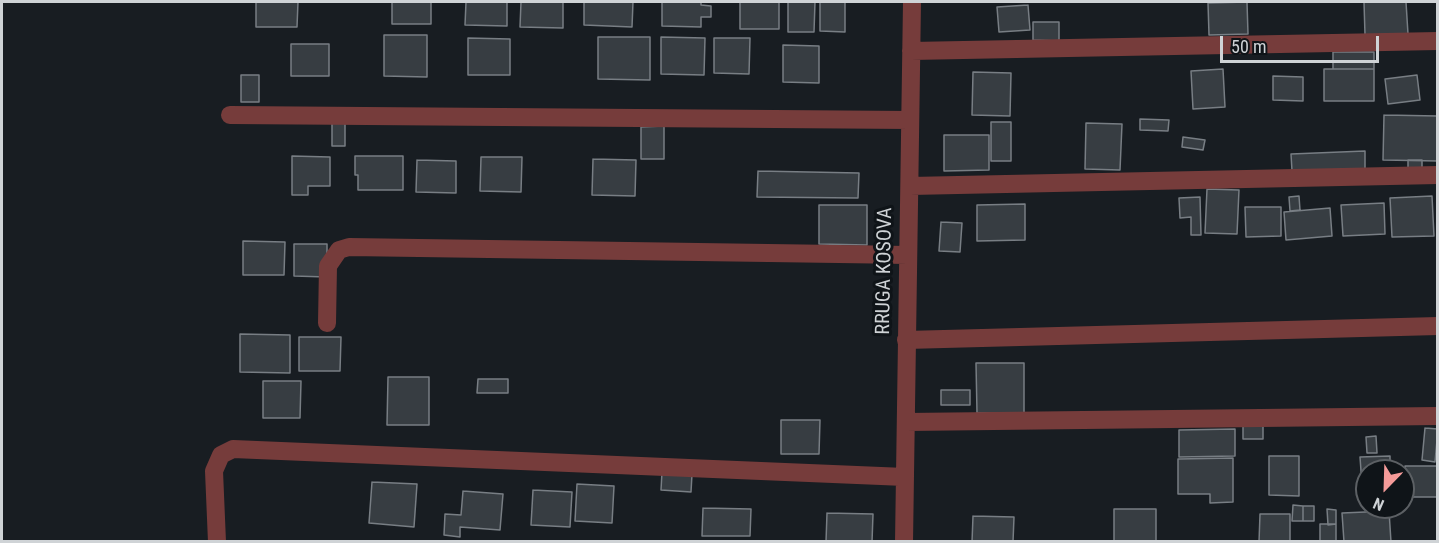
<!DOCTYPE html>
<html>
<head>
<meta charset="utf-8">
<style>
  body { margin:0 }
  #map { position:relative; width:1439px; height:543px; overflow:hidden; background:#181d22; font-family:"Roboto Condensed",sans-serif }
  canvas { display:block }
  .frame { position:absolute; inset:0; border:3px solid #cfd3d6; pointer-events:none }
  .north { position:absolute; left:1355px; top:459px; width:60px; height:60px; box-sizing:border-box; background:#0f1418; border:2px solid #5c6064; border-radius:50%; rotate:203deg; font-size:16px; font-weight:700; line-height:24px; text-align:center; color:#cfd3d6 }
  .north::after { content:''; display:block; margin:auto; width:21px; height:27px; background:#f59b99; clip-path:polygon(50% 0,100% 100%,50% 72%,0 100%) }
  .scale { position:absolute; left:1220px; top:36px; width:159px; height:27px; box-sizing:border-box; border:3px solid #cfd3d6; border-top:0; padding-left:8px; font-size:18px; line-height:21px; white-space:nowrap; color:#cfd3d6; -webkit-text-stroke:4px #0f1418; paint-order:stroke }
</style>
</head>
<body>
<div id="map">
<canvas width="1439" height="543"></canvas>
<div class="frame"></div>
<div class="north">N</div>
<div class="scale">50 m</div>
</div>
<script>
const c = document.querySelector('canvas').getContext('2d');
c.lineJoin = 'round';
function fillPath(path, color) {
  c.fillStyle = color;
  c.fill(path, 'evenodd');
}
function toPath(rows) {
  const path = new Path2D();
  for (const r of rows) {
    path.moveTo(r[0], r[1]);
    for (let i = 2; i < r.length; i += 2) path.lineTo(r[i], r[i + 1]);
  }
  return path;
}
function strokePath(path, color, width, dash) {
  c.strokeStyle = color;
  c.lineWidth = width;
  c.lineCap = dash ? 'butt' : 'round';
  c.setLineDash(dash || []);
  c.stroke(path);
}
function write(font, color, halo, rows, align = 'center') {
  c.font = font + ' "Roboto Condensed",sans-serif';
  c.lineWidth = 6;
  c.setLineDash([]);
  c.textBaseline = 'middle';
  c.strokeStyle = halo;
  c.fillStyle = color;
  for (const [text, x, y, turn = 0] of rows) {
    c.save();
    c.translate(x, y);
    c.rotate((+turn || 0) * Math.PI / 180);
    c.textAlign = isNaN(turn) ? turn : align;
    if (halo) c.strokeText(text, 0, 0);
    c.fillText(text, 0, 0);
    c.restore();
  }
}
const building = toPath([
  [256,2,298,2,297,27,256,27,256,2],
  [392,2,431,2,431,24,392,24,392,2],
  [466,2,507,2,507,26,465,25,466,2],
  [521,2,563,2,563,28,520,27,521,2],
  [584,2,633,2,632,27,584,25,584,2],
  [662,2,701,2,701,5,711,6,711,17,701,17,701,27,662,26,662,2],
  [740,2,779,2,779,29,740,29,740,2],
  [788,2,815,2,814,32,788,32,788,2],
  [820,2,845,2,845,32,820,31,820,2],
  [1247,2,1248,34,1209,35,1208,3,1247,2],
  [1364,2,1406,2,1408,34,1365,35,1364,2],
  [1028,5,1030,30,999,32,997,7,1028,5],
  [1033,22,1059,22,1059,41,1033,40,1033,22],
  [384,35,427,35,427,77,384,76,384,35],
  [598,37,650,37,650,80,598,79,598,37],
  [661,37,705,38,704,75,661,74,661,37],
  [468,38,510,39,510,75,468,75,468,38],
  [714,38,750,38,749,74,714,73,714,38],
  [291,44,329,44,329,76,291,76,291,44],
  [783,45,819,46,819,83,783,82,783,45],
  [1333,52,1374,52,1374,69,1333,69,1333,52],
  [1223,69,1225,107,1193,109,1191,71,1223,69],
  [1324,69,1374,69,1374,101,1324,101,1324,69],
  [973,72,1011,73,1010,116,972,115,973,72],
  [241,75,259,75,259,102,241,102,241,75],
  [1417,75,1420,100,1388,104,1385,79,1417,75],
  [1273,76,1303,77,1303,101,1273,100,1273,76],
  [1384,115,1438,116,1438,161,1383,160,1384,115],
  [1140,119,1169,120,1168,131,1140,130,1140,119],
  [332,121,345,121,345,146,332,146,332,121],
  [991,122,1011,122,1011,161,991,161,991,122],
  [1086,123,1122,124,1120,170,1085,169,1086,123],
  [664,126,664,159,641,159,641,127,664,126],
  [944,135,989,135,989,170,944,171,944,135],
  [1183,137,1205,140,1203,150,1182,147,1183,137],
  [1365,151,1365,169,1292,171,1291,154,1365,151],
  [292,156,330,157,330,186,308,186,308,195,292,195,292,156],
  [355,156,403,156,403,190,358,190,358,175,355,175,355,156],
  [481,157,522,157,521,192,480,191,481,157],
  [593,159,636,160,635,196,592,195,593,159],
  [417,160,456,161,456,193,416,192,417,160],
  [1408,160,1422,160,1422,169,1408,169,1408,160],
  [758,171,859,173,858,198,757,197,758,171],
  [1207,189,1239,190,1237,234,1205,233,1207,189],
  [1299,196,1300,210,1290,211,1289,197,1299,196],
  [1432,196,1434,236,1392,237,1390,198,1432,196],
  [1200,197,1201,235,1191,235,1191,217,1180,218,1179,198,1200,197],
  [1384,203,1385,234,1343,236,1341,205,1384,203],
  [1025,204,1025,240,977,241,977,205,1025,204],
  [819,205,867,205,867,245,819,244,819,205],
  [1245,207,1281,207,1281,236,1246,237,1245,207],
  [1330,208,1332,236,1286,240,1284,212,1330,208],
  [941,222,962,223,960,252,939,251,941,222],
  [243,241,285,242,284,275,243,275,243,241],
  [294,244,327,244,327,277,294,276,294,244],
  [240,334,290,335,290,373,240,372,240,334],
  [299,337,341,337,340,371,299,371,299,337],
  [976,363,1024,363,1024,413,977,413,976,363],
  [388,377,429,377,429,425,387,425,388,377],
  [478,379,508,379,508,393,477,393,478,379],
  [263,381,301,381,300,418,263,418,263,381],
  [941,390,970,390,970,405,941,405,941,390],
  [781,420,820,420,819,454,781,454,781,420],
  [1243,425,1263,425,1263,439,1243,439,1243,425],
  [1425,428,1438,429,1435,462,1422,460,1425,428],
  [1235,429,1235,456,1179,457,1179,430,1235,429],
  [1376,436,1377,453,1367,453,1366,437,1376,436],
  [1269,456,1299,456,1299,496,1269,495,1269,456],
  [1390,456,1390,471,1367,471,1367,498,1363,499,1360,457,1390,456],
  [1233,458,1233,502,1210,503,1210,494,1178,494,1178,459,1233,458],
  [1405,466,1438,466,1438,497,1405,497,1405,466],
  [662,472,692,474,691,492,661,490,662,472],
  [372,482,417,484,414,527,369,523,372,482],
  [577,484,614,486,612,523,575,521,577,484],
  [533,490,572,492,570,527,531,525,533,490],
  [463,491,503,494,500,530,460,527,460,537,444,535,445,514,461,515,463,491],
  [1293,505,1303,506,1303,521,1292,521,1293,505],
  [1303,506,1314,506,1314,521,1303,521,1303,506],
  [703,508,751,509,750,536,702,536,703,508],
  [1114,509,1156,509,1156,542,1114,542,1114,509],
  [1327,509,1336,510,1336,524,1328,525,1327,509],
  [1389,511,1391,542,1344,542,1342,513,1389,511],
  [827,513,873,514,872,542,826,542,827,513],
  [1260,514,1290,514,1290,542,1259,542,1260,514],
  [973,516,1014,517,1013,542,972,542,973,516],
  [1320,524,1336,524,1336,542,1320,542,1320,524]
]);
fillPath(building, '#373d42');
strokePath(building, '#787e84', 1.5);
strokePath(toPath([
  [911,51,1438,41],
  [230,115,910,120],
  [910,186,1438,175],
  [327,323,328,266,339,250,349,247,908,255],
  [906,340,1438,326],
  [906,422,1438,416],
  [217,542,214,471,221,455,233,449,905,477],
  [904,542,912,2]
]), '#763c3b', 18);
write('20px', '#cfd3d6', '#0f1418', [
  ["RRUGA KOSOVA",885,271,-89]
]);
</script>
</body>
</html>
